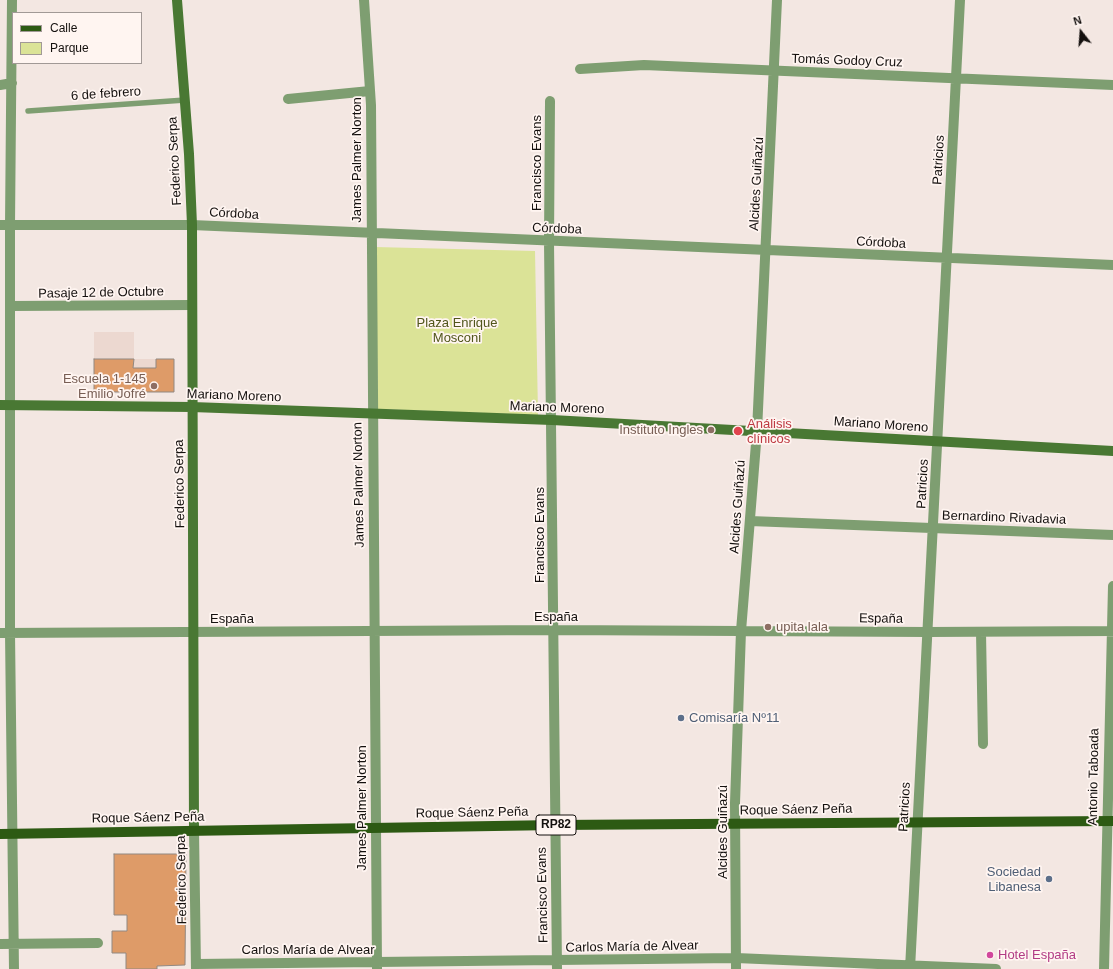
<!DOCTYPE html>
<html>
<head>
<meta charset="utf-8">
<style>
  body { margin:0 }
  #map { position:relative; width:1113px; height:969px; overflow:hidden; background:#f3e7e2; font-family:Helvetica,sans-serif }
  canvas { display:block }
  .legend { position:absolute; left:12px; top:12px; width:130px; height:52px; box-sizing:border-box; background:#fff5f1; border:1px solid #a19996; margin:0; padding:5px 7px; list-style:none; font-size:12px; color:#14100e }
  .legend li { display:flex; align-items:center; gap:8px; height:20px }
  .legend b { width:20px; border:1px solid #a19996 }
  .north { position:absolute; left:1061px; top:12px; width:40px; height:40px; -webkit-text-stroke:3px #fff5f1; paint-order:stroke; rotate:343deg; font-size:11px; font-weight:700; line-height:16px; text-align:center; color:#14100e }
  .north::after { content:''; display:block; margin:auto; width:14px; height:18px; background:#14100e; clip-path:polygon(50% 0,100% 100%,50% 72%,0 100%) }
</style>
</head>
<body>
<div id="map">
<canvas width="1113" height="969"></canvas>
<ul class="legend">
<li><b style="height:5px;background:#2d5a13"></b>Calle</li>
<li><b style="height:11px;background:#dbe397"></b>Parque</li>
</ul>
<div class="north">N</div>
</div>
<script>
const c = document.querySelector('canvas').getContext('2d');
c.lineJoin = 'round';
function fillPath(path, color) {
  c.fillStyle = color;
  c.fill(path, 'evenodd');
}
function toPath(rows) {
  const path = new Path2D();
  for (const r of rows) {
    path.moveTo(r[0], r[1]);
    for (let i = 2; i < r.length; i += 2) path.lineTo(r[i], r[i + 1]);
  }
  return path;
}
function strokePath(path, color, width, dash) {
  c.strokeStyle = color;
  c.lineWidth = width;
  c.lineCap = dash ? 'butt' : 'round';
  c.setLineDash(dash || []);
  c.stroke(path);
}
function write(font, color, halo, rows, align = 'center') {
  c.font = font + ' Helvetica,sans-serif';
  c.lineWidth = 3.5;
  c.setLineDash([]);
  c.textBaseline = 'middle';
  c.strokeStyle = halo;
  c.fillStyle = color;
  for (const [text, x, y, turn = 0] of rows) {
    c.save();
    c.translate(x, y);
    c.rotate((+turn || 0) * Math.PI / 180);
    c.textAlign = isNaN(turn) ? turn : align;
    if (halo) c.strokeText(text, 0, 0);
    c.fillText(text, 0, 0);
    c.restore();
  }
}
fillPath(toPath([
  [94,332,134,332,134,359,174,359,174,392,94,392]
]), '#ecd8d0');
fillPath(toPath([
  [375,247,535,251,538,415,378,409]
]), '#dbe397');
const building = toPath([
  [94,359,134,359,133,368,156,368,156,359,174,359,174,392,94,392,94,359],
  [114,854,186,854,185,965,157,966,157,969,126,969,126,953,112,953,112,931,127,931,127,915,114,915,114,854]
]);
fillPath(building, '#de9b68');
strokePath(building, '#918881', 1);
strokePath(toPath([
  [28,111,185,100]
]), '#7e9e71', 5.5);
strokePath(toPath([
  [12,0,10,225,10,633,14,969],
  [364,0,371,105,377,969],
  [580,69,644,65,1113,85],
  [0,85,12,83],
  [288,99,370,91],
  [550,101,549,242,557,969],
  [0,225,192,225,1113,265],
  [10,306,192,305],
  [750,521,1113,535],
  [981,632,983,744],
  [0,633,553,630,928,632,1113,631],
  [194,830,196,969],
  [0,944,98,943],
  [196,964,736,958,996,969],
  [736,969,735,803,741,631,757,431,777,0],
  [910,969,960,0],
  [1104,969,1113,586]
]), '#7e9e71', 10);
strokePath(toPath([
  [177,0,189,154,192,225,194,830],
  [0,405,192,407,552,420,1113,451]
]), '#497833', 10);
strokePath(toPath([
  [0,834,556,825,1113,821]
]), '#2d5a13', 10);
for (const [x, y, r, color] of [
  [154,386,4,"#8d6e63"],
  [711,430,4,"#8d6e63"],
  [738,431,5,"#e0444e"],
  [768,627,4,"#8d6e63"],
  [681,718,4,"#5c6f8a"],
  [1049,879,4,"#5c6f8a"],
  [990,955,4,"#d1479c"]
]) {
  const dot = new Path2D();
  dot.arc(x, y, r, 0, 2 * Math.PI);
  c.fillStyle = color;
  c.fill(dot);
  strokePath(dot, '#fff5f1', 1.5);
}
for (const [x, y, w] of [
  [556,825,40]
]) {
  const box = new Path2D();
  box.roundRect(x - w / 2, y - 10, w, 20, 3);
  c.fillStyle = '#fff5f1';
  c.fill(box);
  strokePath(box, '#14100e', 1);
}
write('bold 12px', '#14100e', null, [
  ["RP82",556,825]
]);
write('13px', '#14100e', '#fff5f1', [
  ["Tomás Godoy Cruz",847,61,2],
  ["6 de febrero",106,94,-4],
  ["James Palmer Norton",357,160,-90],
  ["Patricios",939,160,-87],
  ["Federico Serpa",175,161,-93],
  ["Francisco Evans",537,163,-90],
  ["Alcides Guiñazú",757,184,-87],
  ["Córdoba",234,214,3],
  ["Córdoba",557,229,2],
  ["Córdoba",881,243,3],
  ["Pasaje 12 de Octubre",101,293,-1],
  ["Mariano Moreno",234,396,2],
  ["Mariano Moreno",557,408,2],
  ["Mariano Moreno",881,425,4],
  ["Federico Serpa",180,484,-91],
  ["Patricios",923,484,-87],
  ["James Palmer Norton",359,485,-91],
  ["Alcides Guiñazú",738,507,-86],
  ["Bernardino Rivadavia",1004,518,2],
  ["Francisco Evans",540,535,-90],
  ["España",556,617],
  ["España",232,619],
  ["España",881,619,1],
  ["Antonio Taboada",1094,777,-89],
  ["Patricios",905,807,-87],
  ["James Palmer Norton",362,808,-90],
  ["Roque Sáenz Peña",796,810,-1],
  ["Roque Sáenz Peña",472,813,-1],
  ["Roque Sáenz Peña",148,818,-1],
  ["Alcides Guiñazú",723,832,-90],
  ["Federico Serpa",182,880,-91],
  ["Francisco Evans",543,895,-91],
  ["Carlos María de Alvear",632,947,-1],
  ["Carlos María de Alvear",308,950]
]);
write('13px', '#51561b', '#fff5f1', [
  ["Plaza Enrique",457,323],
  ["Mosconi",457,338]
]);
write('13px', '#785e54', '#fff5f1', [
  ["Escuela 1-145",146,379],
  ["Emilio Jofré",146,394],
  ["Instituto Ingles",703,430],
  ["upita lala",776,627,"left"]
], 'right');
write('13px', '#be3a42', '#fff5f1', [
  ["Análisis",747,424],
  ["clínicos",747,439]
], 'left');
write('13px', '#4e5e75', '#fff5f1', [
  ["Comisaría Nº11",689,718],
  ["Sociedad",1041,872,"right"],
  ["Libanesa",1041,887,"right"]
], 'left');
write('13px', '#b23c85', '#fff5f1', [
  ["Hotel España",998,955]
], 'left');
</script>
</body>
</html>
